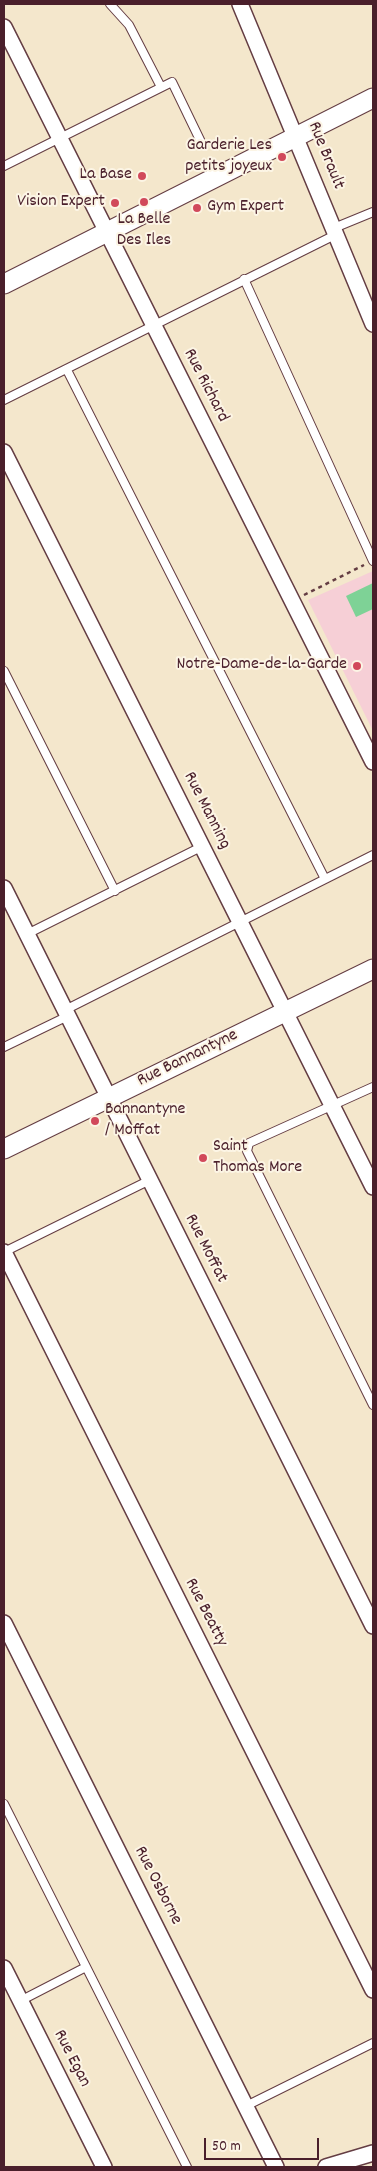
<!DOCTYPE html>
<html>
<head>
<meta charset="utf-8">
<style>
  body { margin:0 }
  #map { position:relative; width:377px; height:2171px; overflow:hidden; background:#f4e7cc; font-family:Dekko,sans-serif }
  canvas { display:block }
  .frame { position:absolute; inset:0; border:5px solid #4a1f2b; pointer-events:none }
  .scale { position:absolute; left:204px; top:2138px; width:115px; height:22px; box-sizing:border-box; border:2px solid #4a1f2b; border-top:0; padding-left:6px; font-size:15px; line-height:18px; white-space:nowrap; color:#4a1f2b; -webkit-text-stroke:4px #fcf5e5; paint-order:stroke }
</style>
</head>
<body>
<div id="map">
<canvas width="377" height="2171"></canvas>
<div class="frame"></div>
<div class="scale">50 m</div>
</div>
<script>
const c = document.querySelector('canvas').getContext('2d');
c.lineJoin = 'round';
function fillPath(path, color) {
  c.fillStyle = color;
  c.fill(path, 'evenodd');
}
function toPath(rows) {
  const path = new Path2D();
  for (const r of rows) {
    path.moveTo(r[0], r[1]);
    for (let i = 2; i < r.length; i += 2) path.lineTo(r[i], r[i + 1]);
  }
  return path;
}
function strokePath(path, color, width, dash) {
  c.strokeStyle = color;
  c.lineWidth = width;
  c.lineCap = dash ? 'butt' : 'round';
  c.setLineDash(dash || []);
  c.stroke(path);
}
function write(font, color, halo, rows, align = 'center') {
  c.font = font + ' Dekko,sans-serif';
  c.lineWidth = 4;
  c.setLineDash([]);
  c.textBaseline = 'middle';
  c.strokeStyle = halo;
  c.fillStyle = color;
  for (const [text, x, y, turn = 0] of rows) {
    c.save();
    c.translate(x, y);
    c.rotate((+turn || 0) * Math.PI / 180);
    c.textAlign = isNaN(turn) ? turn : align;
    if (halo) c.strokeText(text, 0, 0);
    c.fillText(text, 0, 0);
    c.restore();
  }
}
fillPath(toPath([
  [373,571,373,731,308,600]
]), '#f6cfd6');
fillPath(toPath([
  [373,583,373,609,356,617,346,596]
]), '#7ed296');
const service = toPath([
  [110,4,129,25,161,87],
  [4,166,172,82,201,142],
  [334,228,373,212],
  [244,279,373,561],
  [67,370,325,879],
  [4,400,337,234],
  [4,671,115,891],
  [27,934,203,846],
  [65,1010,373,855],
  [4,1047,68,1016],
  [373,1087,249,1143,247,1151,373,1405],
  [4,1252,150,1180],
  [4,1804,187,2167],
  [20,2001,86,1967],
  [246,2106,373,2043]
]);
const minor = toPath([
  [240,4,373,324],
  [4,27,373,762],
  [4,452,373,1187],
  [4,888,373,1626],
  [4,1252,373,1990],
  [4,1623,276,2167],
  [4,1968,104,2167],
  [326,2167,373,2153]
]);
const tertiary = toPath([
  [4,284,373,98],
  [4,1149,373,969]
]);
strokePath(service, '#643d43', 10);
strokePath(minor, '#643d43', 18);
strokePath(tertiary, '#643d43', 21);
strokePath(toPath([
  [304,595,364,565]
]), '#643d43', 2.5, [4, 4]);
strokePath(service, '#fff', 8);
strokePath(minor, '#fff', 15);
strokePath(tertiary, '#fff', 19);
for (const [x, y, r, color] of [
  [282,157,5,"#d1495b"],
  [142,176,5,"#d1495b"],
  [144,202,5,"#d1495b"],
  [115,203,5,"#d1495b"],
  [197,208,5,"#d1495b"],
  [357,666,5,"#d1495b"],
  [95,1121,5,"#d1495b"],
  [203,1158,5,"#d1495b"]
]) {
  const dot = new Path2D();
  dot.arc(x, y, r, 0, 2 * Math.PI);
  c.fillStyle = color;
  c.fill(dot);
  strokePath(dot, '#fcf5e5', 2);
}
write('18px', '#4a1f2b', '#fcf5e5', [
  ["Garderie Les",272,147],
  ["petits joyeux",272,168],
  ["La Base",132,176],
  ["Vision Expert",105,203],
  ["Gym Expert",207,208,"left"],
  ["La Belle",144,221,"center"],
  ["Des Iles",144,242,"center"],
  ["Notre-Dame-de-la-Garde",347,666],
  ["Bannantyne",105,1111,"left"],
  ["/ Moffat",105,1132,"left"],
  ["Saint",213,1148,"left"],
  ["Thomas More",213,1169,"left"]
], 'right');
write('18px', '#4a1f2b', '#fcf5e5', [
  ["Rue Brault",325,156,68],
  ["Rue Richard",205,386,63],
  ["Rue Manning",206,811,63],
  ["Rue Bannantyne",188,1059,-26],
  ["Rue Moffat",205,1249,63],
  ["Rue Beatty",205,1613,63],
  ["Rue Osborne",157,1886,63],
  ["Rue Egan",71,2059,63]
]);
</script>
</body>
</html>
